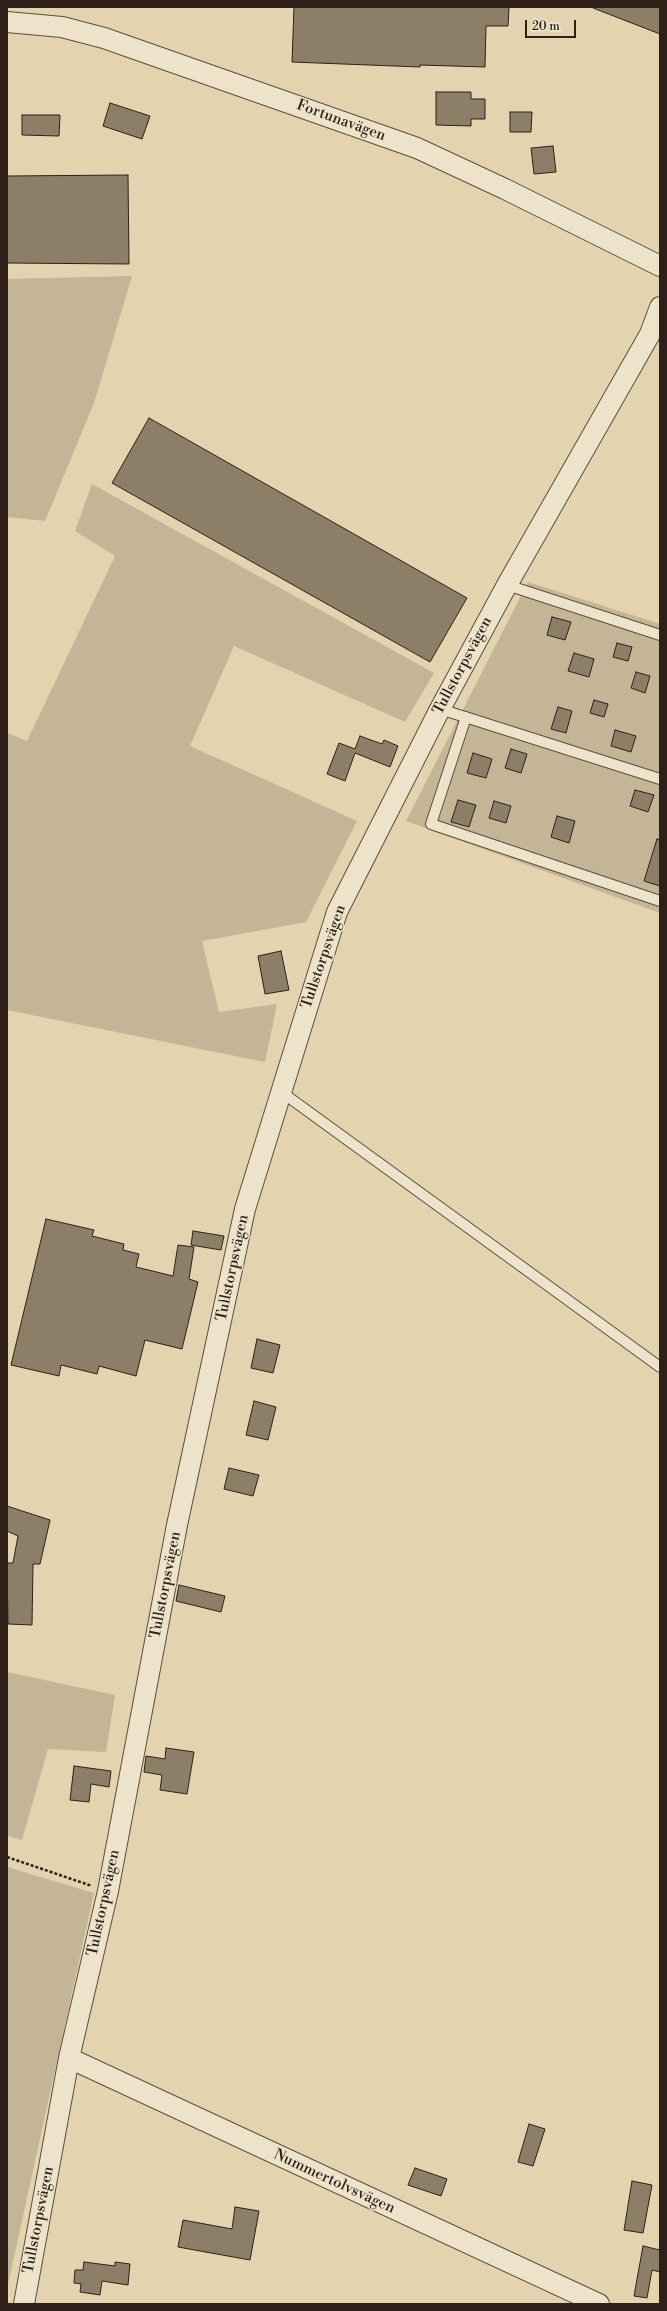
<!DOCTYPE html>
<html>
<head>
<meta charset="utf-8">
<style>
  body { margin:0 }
  #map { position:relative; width:667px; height:2311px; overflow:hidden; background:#e3d4af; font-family:"Libre Bodoni",serif }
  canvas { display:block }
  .frame { position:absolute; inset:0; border:8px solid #2e2019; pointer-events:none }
  .scale { position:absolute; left:525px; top:20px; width:51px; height:18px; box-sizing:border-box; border:2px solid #2e2019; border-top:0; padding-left:5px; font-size:12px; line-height:14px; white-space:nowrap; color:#2e2019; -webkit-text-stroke:3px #ede3cb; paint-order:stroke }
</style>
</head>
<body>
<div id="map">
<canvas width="667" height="2311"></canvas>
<div class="frame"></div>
<div class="scale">20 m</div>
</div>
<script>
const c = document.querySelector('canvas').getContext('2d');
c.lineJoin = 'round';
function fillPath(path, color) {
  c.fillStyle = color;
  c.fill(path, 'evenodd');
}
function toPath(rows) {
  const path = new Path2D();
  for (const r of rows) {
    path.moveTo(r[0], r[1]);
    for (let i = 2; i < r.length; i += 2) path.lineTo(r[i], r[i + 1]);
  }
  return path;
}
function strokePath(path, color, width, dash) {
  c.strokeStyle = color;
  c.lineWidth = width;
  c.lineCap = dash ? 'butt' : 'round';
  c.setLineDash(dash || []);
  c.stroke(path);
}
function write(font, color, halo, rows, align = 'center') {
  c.font = font + ' "Libre Bodoni",serif';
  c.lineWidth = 3;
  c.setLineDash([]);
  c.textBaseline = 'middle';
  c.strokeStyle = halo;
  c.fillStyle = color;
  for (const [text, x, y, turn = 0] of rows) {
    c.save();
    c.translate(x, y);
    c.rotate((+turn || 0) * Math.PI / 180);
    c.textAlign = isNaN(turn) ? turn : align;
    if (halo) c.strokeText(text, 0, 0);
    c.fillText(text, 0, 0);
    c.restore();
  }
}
fillPath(toPath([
  [132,276,94,403,45,521,7,517,7,279],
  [92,484,434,673,405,722,234,646,190,746,357,821,306,922,202,941,219,1012,277,1004,265,1062,7,1010,7,733,27,741,115,556,75,531],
  [528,582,660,624,660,913,406,821],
  [7,1672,115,1695,106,1752,48,1749,22,1840,7,1836],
  [7,1867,94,1893,7,2289]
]), '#c4b596');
const building = toPath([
  [294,7,509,7,508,26,486,26,485,67,420,65,420,67,292,62,294,7],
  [594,7,660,7,660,34,593,8,594,7],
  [436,92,471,92,471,99,485,99,485,119,471,119,471,126,436,125,436,92],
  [110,103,150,116,142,139,103,126,110,103],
  [510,112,532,112,531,132,510,132,510,112],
  [22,115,60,115,59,136,22,135,22,115],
  [553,146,556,172,534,174,531,148,553,146],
  [128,175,129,264,7,263,7,176,128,175],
  [149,418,467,598,430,662,112,483,149,418],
  [552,617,571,622,565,640,547,635,552,617],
  [617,643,632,647,628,661,613,657,617,643],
  [574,653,594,659,589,677,568,671,574,653],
  [636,672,650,676,645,693,631,688,636,672],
  [594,700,608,704,604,717,590,713,594,700],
  [558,707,572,711,566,733,551,729,558,707],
  [615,730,636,736,631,752,611,746,615,730],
  [360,736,382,744,384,740,398,746,390,767,355,753,345,781,327,774,339,743,355,749,360,736],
  [511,749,527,754,521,773,505,768,511,749],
  [473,753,492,759,486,778,467,773,473,753],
  [635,790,654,795,648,812,630,806,635,790],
  [458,800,476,805,469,827,451,822,458,800],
  [494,801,511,806,506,823,489,818,494,801],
  [557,816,575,821,569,843,551,837,557,816],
  [657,839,660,840,660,886,644,881,657,839],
  [281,951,289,990,265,994,258,956,281,951],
  [46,1219,94,1230,92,1236,124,1244,123,1250,139,1254,136,1267,173,1276,178,1245,194,1247,189,1279,198,1282,182,1349,145,1340,136,1376,99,1366,97,1374,61,1365,59,1376,11,1365,46,1219],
  [193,1231,224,1236,221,1250,191,1245,193,1231],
  [257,1339,280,1345,273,1373,251,1368,257,1339],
  [254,1401,276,1407,268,1440,246,1435,254,1401],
  [229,1468,259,1475,253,1496,224,1489,229,1468],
  [7,1506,50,1520,40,1564,33,1564,32,1625,8,1624,7,1563,13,1563,18,1536,7,1531,7,1506],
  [179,1585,225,1596,221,1612,176,1601,179,1585],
  [166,1748,194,1752,187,1794,160,1790,162,1775,144,1772,146,1756,165,1759,166,1748],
  [74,1766,111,1771,109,1787,91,1784,89,1802,70,1800,74,1766],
  [529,2124,545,2129,533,2166,518,2162,529,2124],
  [415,2168,447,2179,441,2196,408,2185,415,2168],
  [632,2181,652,2185,643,2233,624,2230,632,2181],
  [235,2207,259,2211,250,2260,178,2247,183,2220,232,2229,235,2207],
  [643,2246,660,2250,660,2272,652,2270,647,2298,634,2296,643,2246],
  [84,2262,115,2266,115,2262,130,2264,128,2285,102,2281,100,2295,80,2292,81,2284,74,2283,75,2270,83,2270,84,2262]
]);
fillPath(building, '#8c7e67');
strokePath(building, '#2e2019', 1);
const service = toPath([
  [507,585,660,635],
  [440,709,660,779],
  [466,717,431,824,660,901],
  [280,1091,660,1367]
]);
const minor = toPath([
  [7,22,62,27,104,38,417,148,505,189,660,266],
  [69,2058,599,2304],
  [24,2304,69,2058,108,1891,177,1525,245,1209,337,912,440,709,507,585,650,334,660,307]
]);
strokePath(service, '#5b4d3e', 12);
strokePath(minor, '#5b4d3e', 22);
strokePath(toPath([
  [7,1857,92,1886]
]), '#2e2019', 2.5, [3, 2]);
strokePath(service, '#ede3cb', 10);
strokePath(minor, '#ede3cb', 20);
write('15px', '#2e2019', '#ede3cb', [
  ["Fortunavägen",341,121,20],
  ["Tullstorpsvägen",463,666,-62],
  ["Tullstorpsvägen",324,957,-71],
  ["Tullstorpsvägen",233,1268,-78],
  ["Tullstorpsvägen",166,1585,-79],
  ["Tullstorpsvägen",104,1903,-78],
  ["Nummertolvsvägen",334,2182,25],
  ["Tullstorpsvägen",39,2220,-79]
]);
</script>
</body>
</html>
